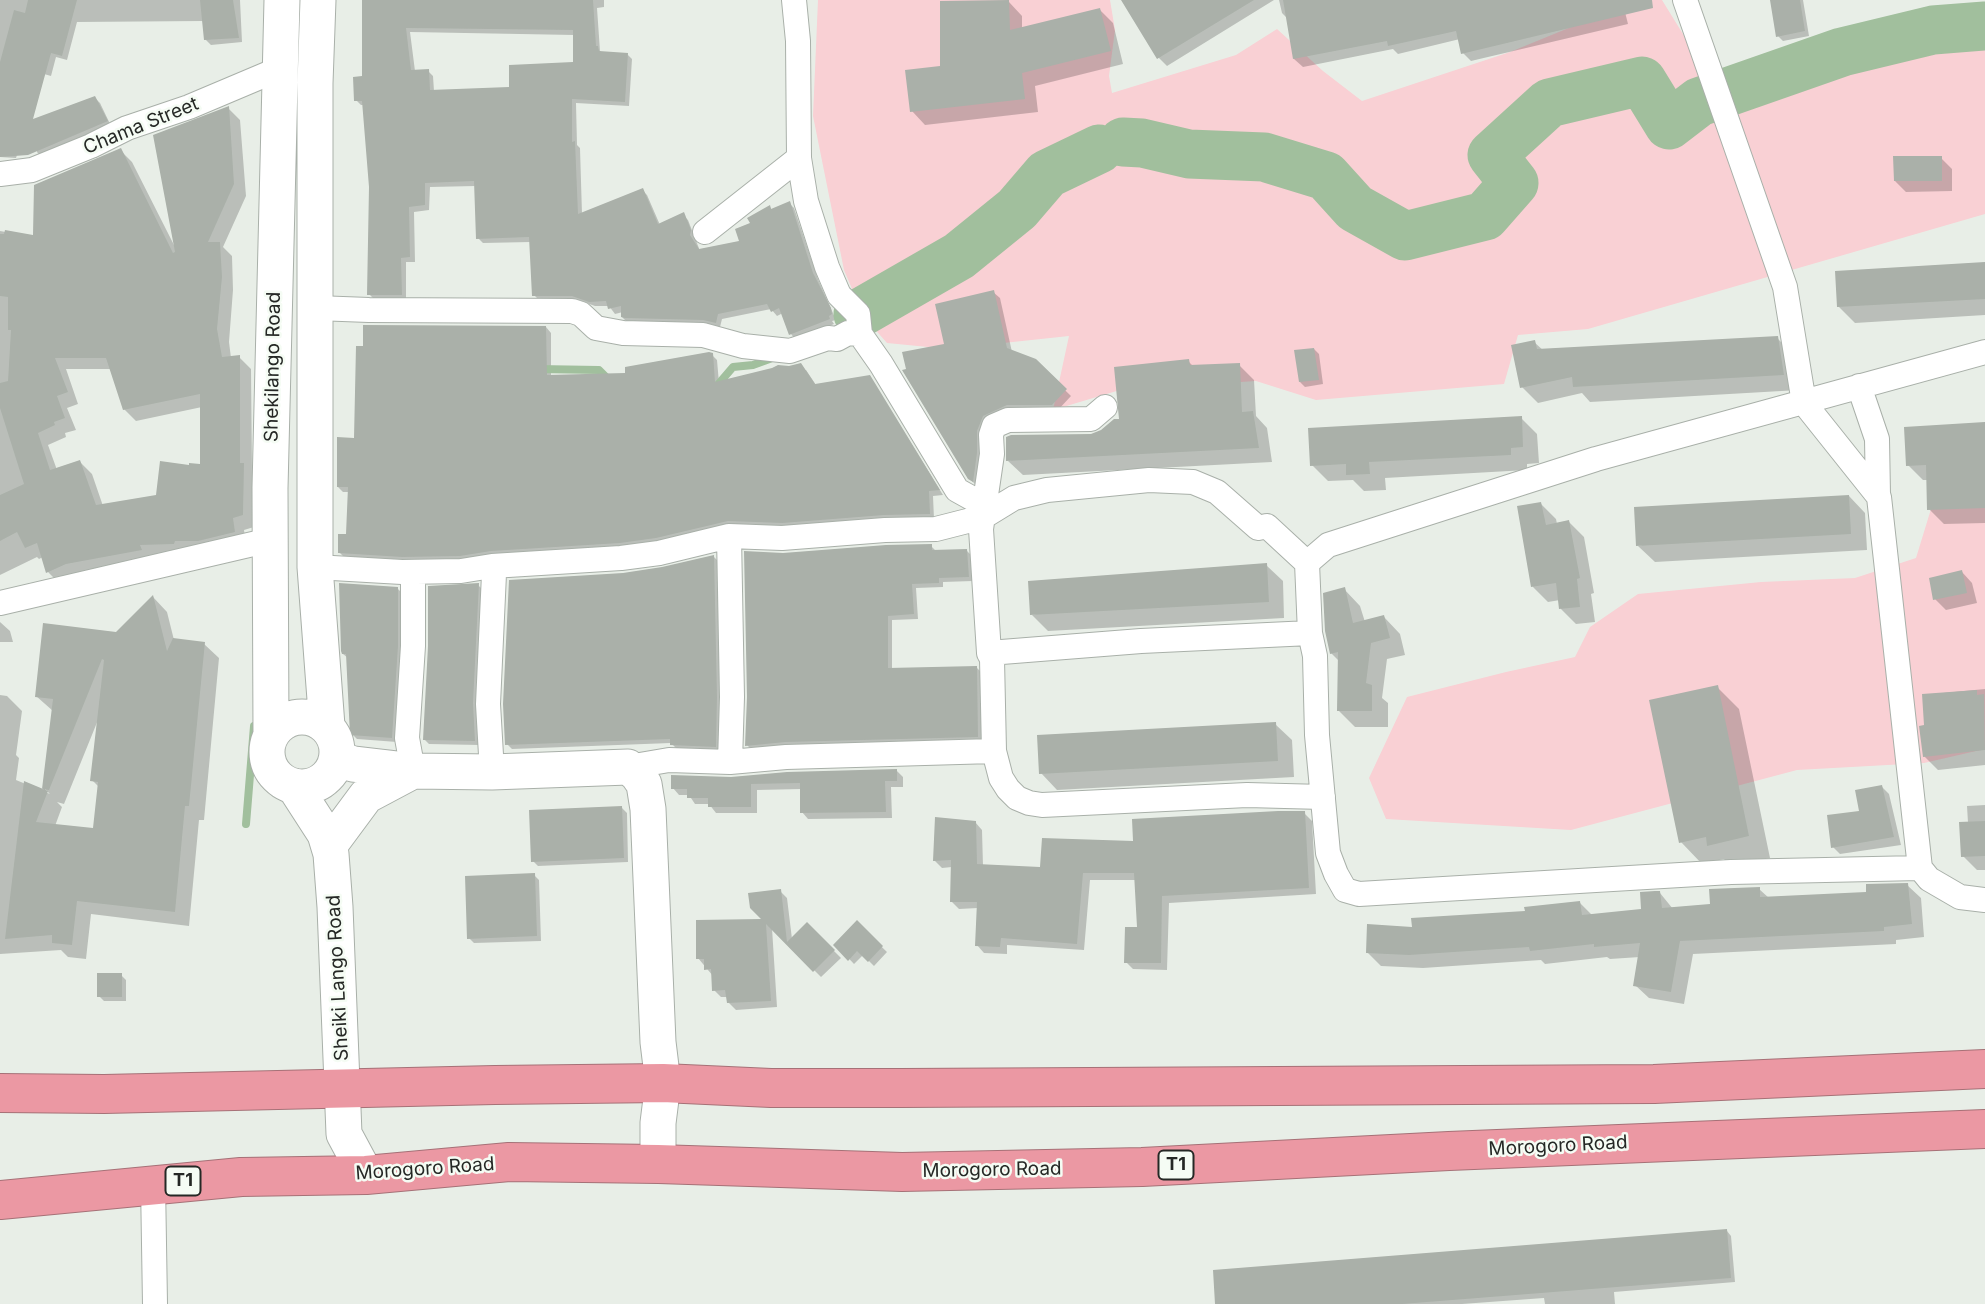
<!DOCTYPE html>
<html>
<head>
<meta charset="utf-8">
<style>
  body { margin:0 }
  canvas { display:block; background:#e8eee7 }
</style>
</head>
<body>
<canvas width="1985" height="1304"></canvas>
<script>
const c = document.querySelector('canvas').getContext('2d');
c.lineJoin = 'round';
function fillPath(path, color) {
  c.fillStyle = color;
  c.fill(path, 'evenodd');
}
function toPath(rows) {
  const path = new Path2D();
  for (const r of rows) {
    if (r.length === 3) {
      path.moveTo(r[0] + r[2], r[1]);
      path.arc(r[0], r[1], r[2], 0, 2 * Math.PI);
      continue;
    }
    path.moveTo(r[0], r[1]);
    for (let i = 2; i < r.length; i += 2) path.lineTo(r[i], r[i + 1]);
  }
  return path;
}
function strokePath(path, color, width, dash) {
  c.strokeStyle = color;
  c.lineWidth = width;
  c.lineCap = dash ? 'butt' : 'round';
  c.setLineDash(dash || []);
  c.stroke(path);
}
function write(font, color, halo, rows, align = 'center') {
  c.font = font + ' Inter,sans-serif';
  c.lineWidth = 5;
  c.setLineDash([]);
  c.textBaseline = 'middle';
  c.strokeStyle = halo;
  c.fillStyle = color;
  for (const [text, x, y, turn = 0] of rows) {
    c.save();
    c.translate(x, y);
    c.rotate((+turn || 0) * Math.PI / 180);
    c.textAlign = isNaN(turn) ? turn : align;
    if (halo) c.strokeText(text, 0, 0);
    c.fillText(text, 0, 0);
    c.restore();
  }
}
fillPath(toPath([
  [818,0,1110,0,1115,30,1109,76,1112,93,1236,55,1277,29,1323,71,1362,101,1510,52,1637,0,1662,0,1707,73,1869,37,1985,4,1985,214,1588,329,1518,335,1504,384,1316,400,1256,381,1120,390,1053,410,1069,336,994,344,928,347,887,343,864,317,844,270,813,116],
  [1985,503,1985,749,1924,763,1797,770,1571,830,1386,819,1369,778,1407,697,1506,672,1575,657,1590,627,1638,594,1761,582,1855,578,1916,558,1931,509]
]), '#f9d0d4');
fillPath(toPath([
  [0,0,240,0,242,42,211,45,205,39,204,21,77,22,67,60,56,57,51,76,44,74,16,158,0,157],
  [363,0,604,0,604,7,597,8,600,51,603,53,627,54,632,59,629,106,576,103,577,145,580,148,582,214,642,190,647,195,660,225,683,215,688,220,700,251,742,242,752,224,770,207,772,210,789,203,794,208,818,279,836,320,832,321,834,324,796,340,791,334,783,313,777,316,771,309,722,319,720,327,710,324,627,322,622,317,623,312,615,314,609,306,595,306,578,300,539,300,534,295,531,242,483,243,478,238,476,186,430,187,429,210,414,212,415,262,406,262,406,300,374,299,369,294,371,187,365,105,361,105,356,100,363,78],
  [410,32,574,35,575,64,510,89,434,91,433,76,428,71,415,71],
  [1138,0,1274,0,1167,66,1159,58],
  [1279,0,1622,0,1628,24,1471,61,1463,53,1460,39,1398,54,1393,49,1303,67,1294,59,1287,18,1282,13],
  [1771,0,1803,0,1809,36,1783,41,1778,36],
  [1009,2,1022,16,1022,29,1099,9,1113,23,1123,64,1035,86,1038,112,925,125,912,111,942,68],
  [95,98,100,103,111,126,41,157,37,152,37,120],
  [228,108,240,120,246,196,223,247,232,256,233,290,229,342,231,358,239,357,251,369,252,473,255,477,254,527,244,530,246,543,60,584,48,572,43,557,39,559,37,557,0,575,0,231,35,237,120,150,132,162,175,247],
  [66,369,112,369,124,409,136,421,202,407,202,466,158,497,103,506,92,474,80,462,57,470,48,445,66,437,65,433,76,430,67,408,78,404],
  [1941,158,1952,169,1952,191,1906,192,1895,181],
  [1985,264,1985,315,1855,323,1838,306],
  [993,292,1000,298,1012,352,1035,361,1071,396,1058,410,1014,411,976,485,969,478,946,345],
  [546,327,551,333,551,377,627,375,712,355,717,360,719,383,806,370,816,385,870,377,943,495,933,496,934,519,788,527,662,543,466,560,408,561,345,558,340,553,348,535,349,492,343,492,338,487,356,439],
  [1777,338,1793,354,1799,390,1590,402,1582,393,1538,403,1522,387,1534,342,1544,351],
  [1314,349,1319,354,1323,384,1305,387,1300,382],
  [1188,361,1194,367,1239,365,1254,380,1256,416,1267,428,1272,462,1023,475,1008,461,1092,436,1121,421],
  [1521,418,1537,434,1539,463,1527,464,1527,470,1385,478,1386,490,1364,491,1353,480,1328,481,1312,465],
  [1985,424,1985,523,1944,524,1929,509,1928,480,1923,480,1908,465],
  [1849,496,1865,513,1867,550,1655,562,1638,546],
  [1541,504,1556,519,1557,524,1569,522,1584,537,1594,593,1591,594,1595,622,1576,624,1561,609,1560,600,1548,602,1533,587],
  [931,546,936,551,967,551,972,556,973,581,943,582,943,587,916,588,918,619,892,620,892,669,977,668,982,673,983,741,752,750,747,745,783,555],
  [714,557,719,562,721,703,720,751,677,749,671,743,512,749,507,744,623,575,663,569],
  [1266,565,1283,581,1284,618,1048,631,1032,615],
  [1962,572,1972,583,1977,603,1946,610,1935,599],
  [478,585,483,590,479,745,429,744,424,739],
  [397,588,402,593,402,651,397,742,357,739,352,734,348,658,343,654],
  [1344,589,1360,606,1365,622,1384,617,1400,634,1405,655,1387,659,1382,698,1388,703,1388,727,1355,727,1338,710,1339,661,1331,653],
  [153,597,167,612,174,640,204,644,219,658,204,820,199,820,189,926,91,914,86,959,68,957,61,950,0,954,0,695,7,696,22,711,16,755,19,758,16,780,50,794,44,788,53,711,36,696,116,634],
  [98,720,92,780,99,787,94,830,55,826,62,807,57,802,64,804],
  [0,622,10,631,13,642,0,642],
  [1717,687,1739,709,1770,858,1731,867,1724,859,1702,864,1681,842],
  [1985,689,1985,765,1938,770,1924,756,1926,727,1923,695],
  [1275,724,1292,740,1294,777,1057,790,1041,773],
  [896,770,903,777,903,787,891,787,892,818,808,819,802,812,802,789,757,790,757,813,716,813,709,804,695,804,689,795,679,795,673,788,731,779],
  [1881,786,1889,794,1901,845,1840,854,1833,847],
  [1985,805,1985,870,1977,870,1963,856,1968,823,1967,806],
  [622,808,627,813,628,862,538,866,533,861],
  [1304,813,1312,821,1316,894,1169,903,1167,970,1133,969,1126,962,1139,929,1136,880,1090,880,1084,950,1007,945,1007,954,984,953,977,945,978,908,959,909,951,901,952,867,942,868,934,860,975,822,982,830,983,866,1042,869,1135,843],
  [534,875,539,880,541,941,474,943,469,938],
  [1907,885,1921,898,1924,937,1896,940,1896,944,1693,954,1684,1004,1649,998,1635,985,1640,957,1610,959,1607,957,1545,964,1541,960,1423,968,1381,966,1367,952,1414,928,1527,913,1580,903,1592,915,1643,911,1660,893,1673,909,1712,906,1759,889,1769,898,1868,894],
  [780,891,787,898,792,939,807,924,841,958,821,977,772,928,777,1007,736,1010,728,1002,728,997,721,997,714,990,713,976,698,958,765,921],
  [857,923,887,952,874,966,863,955,854,964,836,945],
  [121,975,126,980,126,1001,104,1001,99,996],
  [1727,1231,1731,1236,1735,1282,1614,1292,1615,1304,1545,1304,1544,1298,1462,1304,1217,1304]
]), '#0003');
strokePath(toPath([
  [537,369,599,370,610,381],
  [715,388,733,367,753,365,775,357],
  [246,824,254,726]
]), '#a1bf9d', 8);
strokePath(toPath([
  [1123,142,1142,143,1189,154,1264,157,1326,176,1355,208,1405,236,1485,216,1514,183,1492,155,1549,103,1642,81,1669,125,1699,102,1842,52,1933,30,1985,26],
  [858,314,959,256,1017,209,1047,174,1099,149]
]), '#a1bf9d', 49);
fillPath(toPath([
  [28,0,77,0,62,56,51,53,33,119,95,96,108,121,28,155,0,157,0,62,14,10,25,13],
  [200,0,233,0,239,38,204,40],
  [362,0,593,0,596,46,598,46,599,51,628,53,625,102,572,99,572,142,575,141,578,214,643,188,658,224,684,212,691,230,690,235,699,249,739,241,735,229,750,223,747,218,770,205,771,209,790,201,813,273,831,308,832,314,829,316,830,319,789,335,779,308,771,312,767,304,718,314,716,323,703,320,625,318,621,317,621,306,608,309,606,301,589,302,572,296,532,296,529,237,476,239,474,181,425,183,425,205,409,207,410,257,401,258,402,295,367,295,369,187,362,101,354,101,353,77,362,76],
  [406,28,573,30,573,62,509,65,509,87,430,90,429,69,411,70],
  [1009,0,1010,30,1100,8,1111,51,1022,73,1025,99,910,112,905,70,940,66,940,1],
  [1121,0,1254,0,1157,59],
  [1283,0,1652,0,1653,8,1461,54,1456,31,1388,46,1387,41,1293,59],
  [1770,0,1800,0,1805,31,1776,37],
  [229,106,234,184,208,242,220,242,222,277,217,329,222,357,240,355,240,463,244,463,243,515,233,518,235,532,198,541,175,541,174,544,140,545,142,550,66,564,46,573,37,543,25,548,17,532,0,541,0,495,24,484,0,408,0,383,8,381,11,330,8,330,8,297,0,296,0,234,4,234,5,230,33,235,34,185,121,148,173,253,175,252,153,135],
  [55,358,106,358,123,410,200,394,200,464,189,463,189,465,160,461,156,495,96,505,80,460,50,470,38,433,55,425,54,422,65,418,57,396,68,392],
  [1893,156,1942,156,1942,181,1894,181],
  [1985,262,1985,299,1837,307,1835,271],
  [994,290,1007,348,1036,359,1067,389,1052,405,1007,405,983,416,977,431,977,453,973,482,968,479,902,370,906,369,902,352,944,344,935,304],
  [363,325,546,326,547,375,625,373,625,367,709,352,713,353,715,382,772,368,778,365,789,366,801,363,815,384,870,375,940,490,929,491,930,514,884,515,782,523,728,521,656,538,620,543,491,551,460,556,402,557,338,553,338,534,346,534,348,487,337,487,337,437,354,438,356,346,363,346],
  [1778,336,1784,375,1573,387,1572,377,1520,388,1511,345,1535,340,1537,349],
  [1314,348,1319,380,1299,382,1294,350],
  [1189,359,1190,365,1240,363,1242,412,1253,411,1259,448,1006,461,1006,437,1011,435,1091,434,1101,430,1114,419,1119,419,1114,367],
  [1522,416,1523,447,1511,448,1511,455,1369,462,1370,474,1346,475,1346,464,1310,466,1308,428],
  [1985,422,1985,508,1927,510,1926,465,1906,466,1904,427],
  [1849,495,1851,534,1636,546,1634,507],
  [1541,502,1546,525,1569,520,1580,578,1577,579,1580,607,1559,609,1556,583,1531,587,1517,506],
  [932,544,932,550,967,549,969,577,939,578,939,583,912,584,914,614,888,616,888,668,977,666,978,737,786,742,745,746,747,697,744,551,783,553,886,545],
  [714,555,717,697,716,747,670,745,670,739,505,745,503,704,509,580,623,573,662,567],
  [1267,563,1269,602,1030,615,1028,581],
  [1962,570,1967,593,1933,600,1929,578],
  [339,583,398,587,398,646,392,738,350,735,346,654,342,654,341,651],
  [479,583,473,703,475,741,423,740,428,646,428,586],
  [1345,587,1353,623,1384,615,1390,638,1371,643,1366,683,1372,685,1372,711,1337,711,1338,652,1330,654,1325,631,1323,593],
  [153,595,167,651,173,638,205,642,189,806,185,806,175,912,77,901,72,945,52,943,52,935,5,939,24,781,48,791,36,822,93,828,98,782,90,781,104,660,102,659,49,790,42,789,53,699,35,697,43,623,116,632],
  [1718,685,1749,836,1707,846,1706,837,1679,843,1649,700],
  [1977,690,1977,695,1984,694,1985,750,1923,757,1919,726,1924,725,1922,694],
  [1276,722,1278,761,1039,774,1037,735],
  [897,769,897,781,885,781,886,812,800,813,800,783,751,784,751,807,708,807,708,798,687,798,687,789,671,789,671,775,731,777,787,772],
  [1882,785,1894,837,1831,848,1827,815,1859,811,1855,790],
  [622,806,624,858,531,862,529,810],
  [1278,811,1305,811,1309,888,1162,896,1161,963,1124,963,1125,927,1137,927,1134,873,1083,873,1077,944,1001,938,1000,947,975,946,977,902,950,902,951,860,933,861,935,817,976,821,977,864,1040,867,1042,838,1133,841,1132,819],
  [1985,821,1985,856,1961,857,1959,822],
  [535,873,537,936,467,939,465,876],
  [1908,883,1912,924,1884,927,1884,931,1680,941,1671,992,1633,986,1640,943,1594,947,1594,944,1530,951,1529,947,1409,955,1366,953,1367,924,1412,927,1411,918,1525,911,1524,907,1580,901,1582,915,1641,909,1640,892,1655,891,1660,891,1662,908,1710,904,1709,889,1760,887,1760,897,1866,892,1866,884],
  [781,889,787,942,807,922,835,950,813,972,766,924,771,1001,727,1003,725,990,712,991,711,969,704,970,704,959,696,959,696,920,761,919,750,908,748,893],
  [857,920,883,946,868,962,857,951,848,961,833,945],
  [97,973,122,973,122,997,97,997],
  [1727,1229,1731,1278,1402,1304,1215,1304,1213,1270]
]), '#aab0a9');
const street = toPath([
  [794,0,798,41,799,158,806,201,827,267,839,295,858,314,860,334,881,364,957,490,984,505],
  [1685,0,1785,287,1804,403,1879,497,1920,868,1929,879,1960,897,1985,900],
  [0,174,32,170,91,146,127,128,189,107,279,69],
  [705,232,799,158],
  [316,308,369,310,572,311,581,314,596,328,623,333,703,335,743,346,790,351,828,338,837,339,848,333,860,334],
  [1859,386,1877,439,1878,495],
  [1105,407,1091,419,1008,420,994,426,991,435,992,454,981,529,989,653,992,659,994,751,1001,778,1008,789,1017,798,1029,803,1042,805,1247,795,1323,797],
  [729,536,732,697,730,762],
  [1307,563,1328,545,1596,459,1985,352],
  [315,567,402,572,461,571,492,566,621,558,659,553,729,536,782,538,885,530,936,529,983,517,1014,498,1047,490,1149,480,1193,482,1217,492,1258,528,1267,526,1307,563,1310,633,1315,656,1317,735,1328,853,1336,874,1345,890,1359,894,1731,872,1920,868],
  [0,603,270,540],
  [989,653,1141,641,1310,633],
  [628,767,669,760,730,762,786,757,994,751],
  [413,771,407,738,413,646,413,578],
  [492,772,488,704,494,574],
  [153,1183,155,1304]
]);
const secondary = toPath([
  [318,0,315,83,315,567,327,726],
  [302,752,35],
  [271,735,270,488,282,0],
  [337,758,353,764,413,771,492,772,628,767,637,774,644,784,648,809,658,1042,663,1083,658,1123,658,1164],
  [294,786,325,834,331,854,335,907,344,1134,366,1175],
  [329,846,366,796,413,771]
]);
const highway = toPath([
  [0,1093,104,1094,495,1085,663,1083,771,1088,902,1088,1654,1084,1985,1069],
  [0,1200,241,1177,366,1175,509,1162,658,1164,902,1172,1142,1167,1449,1151,1985,1129]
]);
strokePath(street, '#a9b0a9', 26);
strokePath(secondary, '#a9b0a9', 37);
strokePath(highway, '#a67177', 40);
strokePath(street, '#fff', 24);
strokePath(secondary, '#fff', 35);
strokePath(highway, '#eb98a3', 38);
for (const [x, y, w] of [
  [1176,1165,35],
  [183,1181,35]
]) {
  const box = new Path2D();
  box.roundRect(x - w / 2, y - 14.5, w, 29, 5);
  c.fillStyle = '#f5fcf4';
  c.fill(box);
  strokePath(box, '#252825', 2);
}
write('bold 18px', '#252825', null, [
  ["T1",1176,1165],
  ["T1",183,1181]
]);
write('19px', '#252825', '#f5fcf4', [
  ["Chama Street",141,126,-22],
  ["Shekilango Road",273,367,-89],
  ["Sheiki Lango Road",338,978,-93],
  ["Morogoro Road",1558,1146,-3],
  ["Morogoro Road",425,1169,-4],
  ["Morogoro Road",992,1170,-1]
]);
</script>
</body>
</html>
